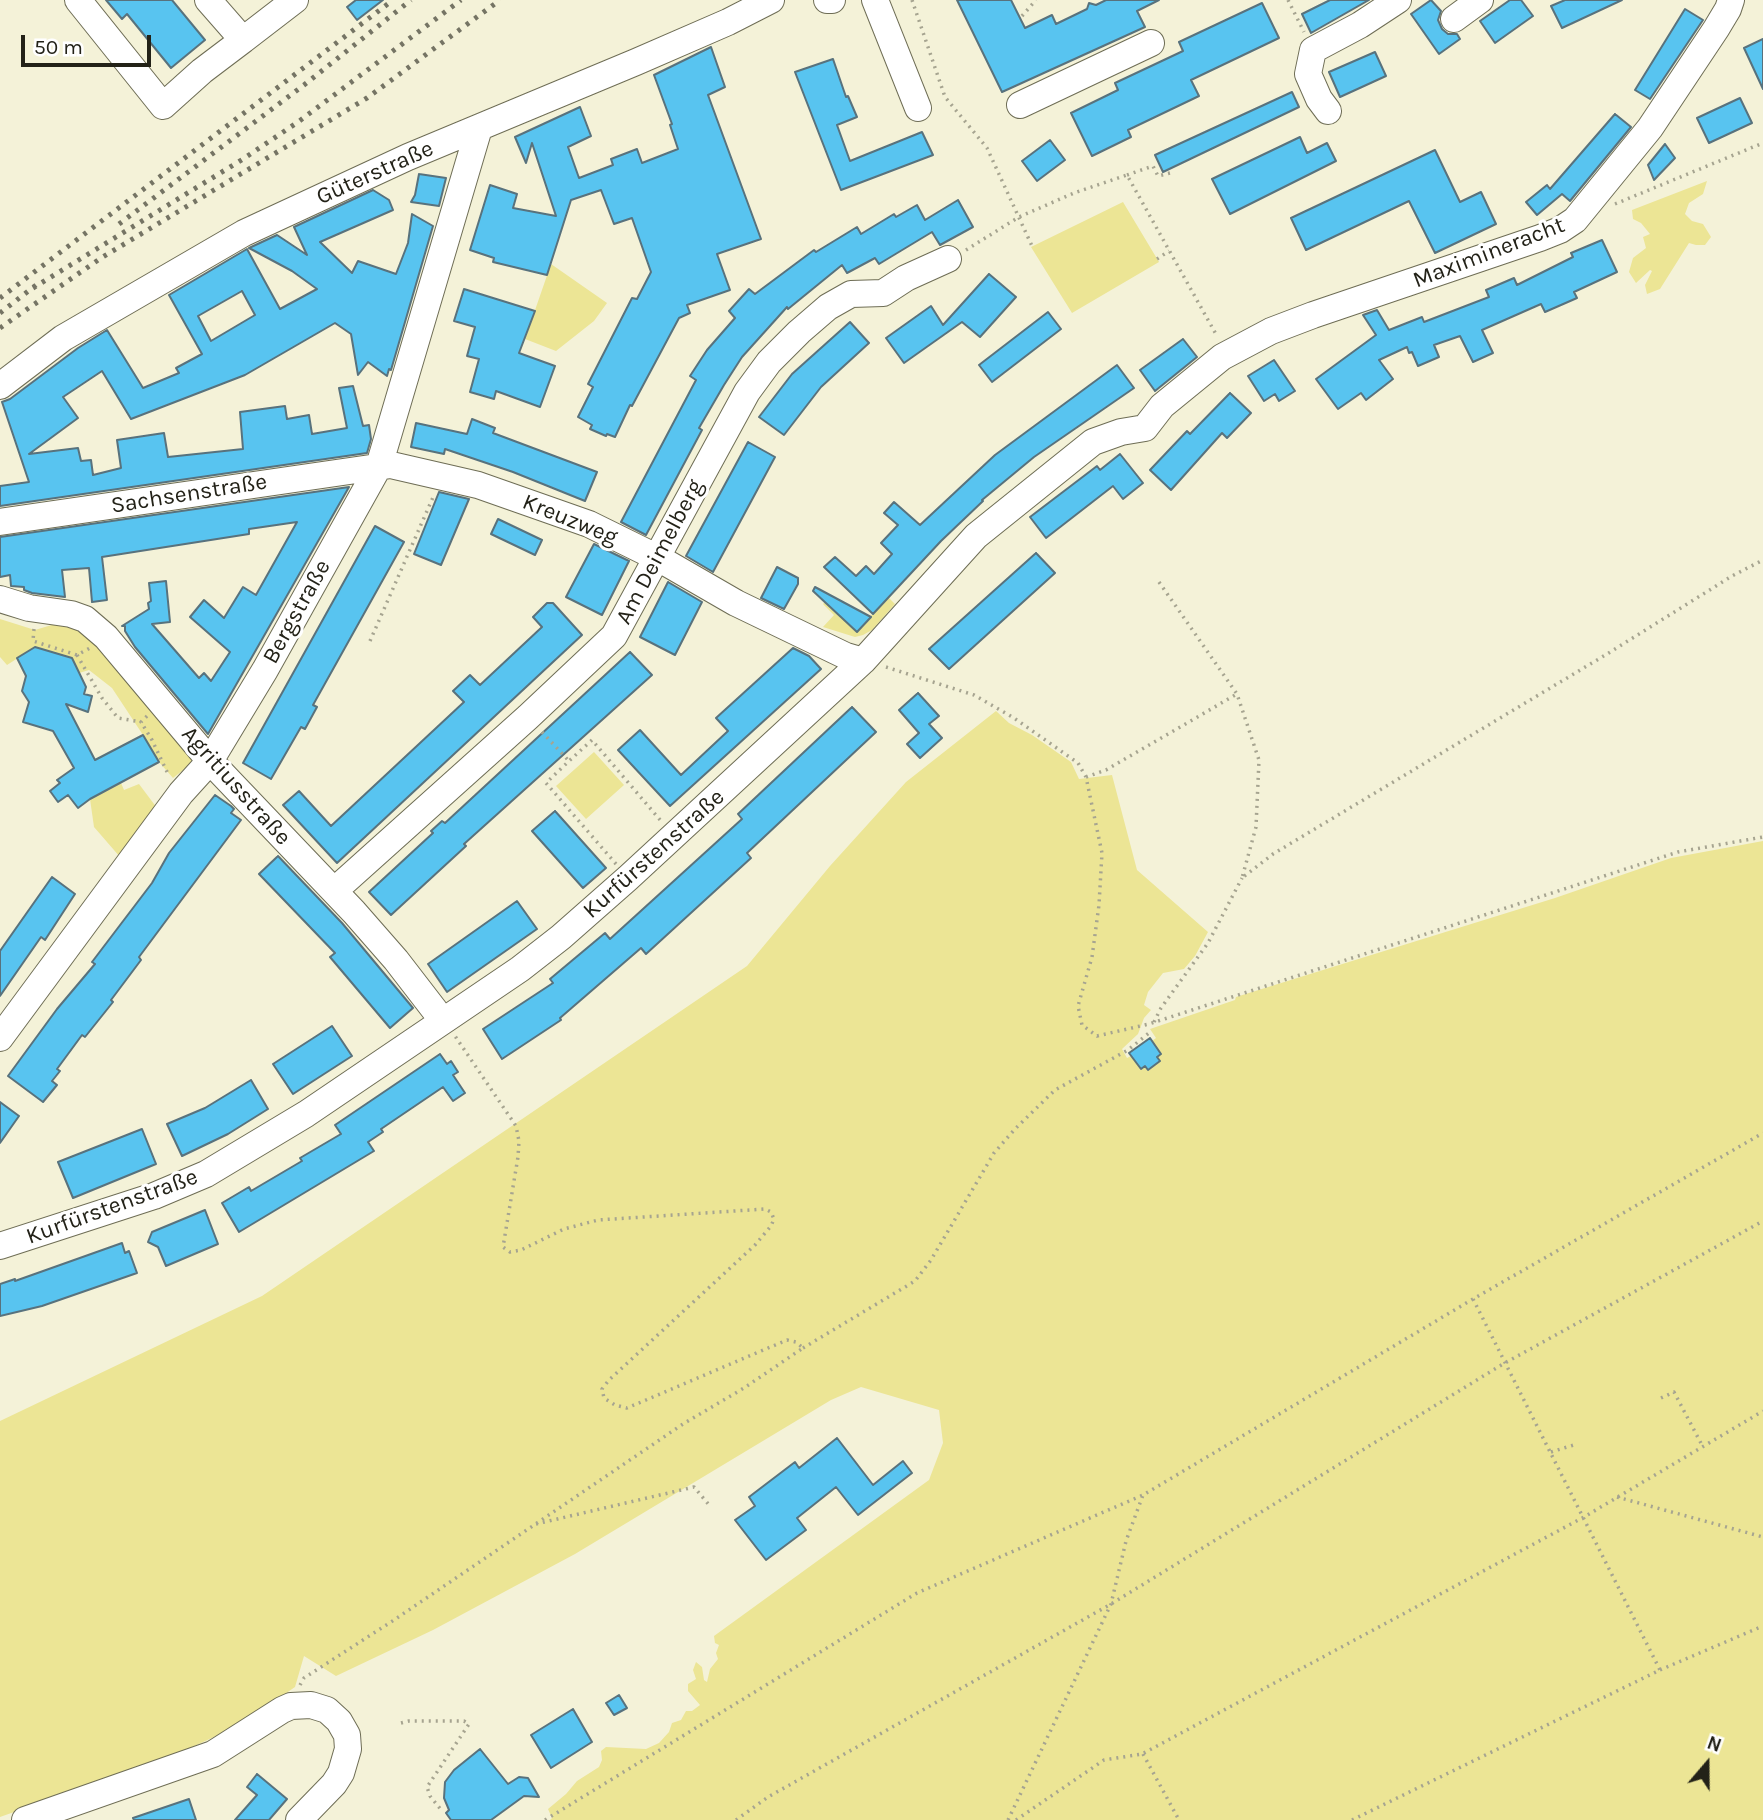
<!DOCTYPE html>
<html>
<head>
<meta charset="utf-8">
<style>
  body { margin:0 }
  #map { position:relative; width:1763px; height:1820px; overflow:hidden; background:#f4f2d8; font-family:Karla,sans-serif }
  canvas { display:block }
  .north { position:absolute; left:1672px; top:1729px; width:70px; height:70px; -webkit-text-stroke:5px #fff; paint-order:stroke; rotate:20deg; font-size:19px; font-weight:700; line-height:28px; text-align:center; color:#232218 }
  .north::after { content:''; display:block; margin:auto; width:24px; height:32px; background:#232218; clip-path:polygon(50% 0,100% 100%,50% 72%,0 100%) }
  .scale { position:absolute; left:21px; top:35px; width:130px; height:32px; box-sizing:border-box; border:4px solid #232218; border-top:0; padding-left:9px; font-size:21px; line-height:24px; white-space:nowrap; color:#232218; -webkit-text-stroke:5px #fff; paint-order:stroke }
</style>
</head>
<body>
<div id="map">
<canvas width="1763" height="1820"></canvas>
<div class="north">N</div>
<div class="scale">50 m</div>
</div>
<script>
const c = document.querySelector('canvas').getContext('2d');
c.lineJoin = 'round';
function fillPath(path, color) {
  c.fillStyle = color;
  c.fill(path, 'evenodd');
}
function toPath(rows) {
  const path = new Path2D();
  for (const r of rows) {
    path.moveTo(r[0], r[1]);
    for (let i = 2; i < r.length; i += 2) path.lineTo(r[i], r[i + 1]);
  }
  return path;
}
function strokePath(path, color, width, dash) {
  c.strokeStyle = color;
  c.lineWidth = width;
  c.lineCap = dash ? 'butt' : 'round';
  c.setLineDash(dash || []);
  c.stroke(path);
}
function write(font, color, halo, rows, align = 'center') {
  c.font = font + ' Karla,sans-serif';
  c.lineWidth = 6;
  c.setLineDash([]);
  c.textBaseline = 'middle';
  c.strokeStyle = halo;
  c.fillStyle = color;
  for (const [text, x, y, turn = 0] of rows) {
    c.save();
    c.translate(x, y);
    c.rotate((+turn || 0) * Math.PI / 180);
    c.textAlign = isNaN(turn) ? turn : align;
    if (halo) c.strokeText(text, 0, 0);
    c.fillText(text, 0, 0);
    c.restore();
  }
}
fillPath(toPath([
  [1707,181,1703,194,1689,203,1685,214,1692,221,1703,224,1711,237,1705,245,1696,245,1689,243,1660,289,1647,294,1645,285,1652,271,1650,270,1636,283,1629,272,1633,258,1646,248,1643,237,1650,234,1641,223,1633,219,1632,210],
  [1123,202,1159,262,1072,313,1031,247],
  [551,264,607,303,594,321,556,351,525,339],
  [888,597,895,604,872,630,863,635,855,637,823,627,834,615,823,604,825,602,857,631],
  [0,619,35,630,55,624,80,630,92,640,148,707,191,758,192,763,173,778,159,762,143,735,112,688,89,670,79,673,35,647,7,665,0,657],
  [996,711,1009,723,1032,735,1071,762,1079,779,1112,775,1137,870,1208,932,1195,956,1184,969,1163,973,1148,992,1144,1005,1151,1010,1144,1018,1138,1034,1122,1049,1127,1058,1131,1056,1141,1068,1161,1053,1152,1041,1156,1038,1150,1029,1235,1000,1236,997,1555,898,1671,858,1763,841,1763,1820,550,1820,552,1818,548,1809,566,1794,577,1781,599,1767,602,1760,601,1751,606,1747,646,1749,659,1743,669,1732,672,1723,681,1720,686,1711,692,1711,700,1705,688,1691,688,1684,696,1679,693,1670,696,1662,702,1667,704,1680,707,1682,710,1669,718,1659,716,1653,719,1645,715,1643,714,1636,929,1480,943,1443,939,1410,861,1387,831,1400,575,1554,433,1630,336,1676,304,1656,295,1687,257,1713,216,1736,175,1755,0,1817,0,1421,262,1296,747,966,830,866,906,782],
  [594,752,624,785,586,819,556,786],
  [121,783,124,790,139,784,157,808,120,857,94,827,90,799]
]), '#ece595');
const building = toPath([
  [106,0,172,0,205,40,171,68,127,14,122,19,106,0],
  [356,0,383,0,357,20,347,7,356,0],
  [957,0,1011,0,1025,28,1052,15,1056,24,1087,9,1089,3,1096,5,1106,0,1159,0,1137,11,1145,27,1002,92,957,0],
  [1330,0,1369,0,1311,33,1302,14,1330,0],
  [1431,0,1441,11,1438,20,1442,29,1448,34,1457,34,1460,39,1439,54,1411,14,1431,0],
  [1510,0,1521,0,1533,16,1495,43,1480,21,1510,0],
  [1565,0,1622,0,1562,28,1551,6,1565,0],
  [1262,3,1279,38,1191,80,1199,96,1128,130,1131,137,1092,156,1071,113,1118,90,1115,83,1183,51,1179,42,1262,3],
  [1685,9,1703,20,1650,99,1635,90,1685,9],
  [1763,39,1763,89,1744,48,1763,39],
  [711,47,725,87,708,95,761,239,717,254,730,290,687,305,690,313,679,318,632,406,630,405,615,437,607,434,606,436,590,429,592,425,578,417,593,387,588,384,632,298,637,299,651,272,632,218,614,224,601,190,571,200,547,275,493,262,494,258,470,250,490,185,517,194,513,208,556,216,532,143,526,163,515,137,580,107,591,136,568,147,579,178,613,165,611,159,637,149,642,163,678,149,670,125,672,124,654,75,711,47],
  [1375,52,1386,76,1340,97,1329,72,1375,52],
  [833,59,846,97,848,96,857,117,837,125,850,161,922,132,933,155,841,190,795,72,833,59],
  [1292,92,1299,107,1163,172,1155,155,1292,92],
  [1740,98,1752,123,1709,143,1697,118,1740,98],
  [1615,114,1631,127,1570,201,1562,194,1537,215,1526,202,1547,185,1550,189,1615,114],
  [1300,137,1307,153,1327,143,1336,161,1230,214,1212,179,1300,137],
  [1050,140,1065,160,1037,181,1022,161,1050,140],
  [1665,144,1675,158,1654,180,1648,165,1665,144],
  [1435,150,1460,202,1481,192,1496,224,1435,253,1409,201,1306,250,1291,218,1435,150],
  [419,174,446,178,439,206,411,202,415,195,419,174],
  [373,190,389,200,393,210,320,242,352,273,358,261,396,274,408,243,412,214,433,226,391,370,389,369,387,376,368,362,358,375,351,334,335,323,245,375,131,419,102,371,63,397,78,418,29,454,78,448,81,461,91,460,93,475,121,468,117,440,164,433,168,457,243,449,240,412,285,406,287,419,309,415,312,434,347,428,339,388,353,386,363,426,369,425,371,439,367,453,0,506,0,486,29,482,2,402,10,399,78,348,107,330,143,388,179,373,176,368,202,354,169,295,247,249,280,309,317,289,292,271,249,248,277,235,307,255,294,227,373,190],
  [242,291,255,315,211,341,198,316,242,291],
  [958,200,973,227,940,245,932,232,879,264,875,258,847,273,842,265,788,309,787,307,742,357,724,385,699,428,702,430,646,535,621,522,696,380,690,376,707,350,735,318,729,311,749,289,755,294,814,250,816,252,857,227,861,234,894,214,896,217,917,205,925,220,958,200],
  [1602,240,1617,272,1574,292,1577,298,1545,312,1541,304,1482,330,1493,353,1473,362,1460,336,1434,345,1439,357,1418,366,1412,352,1409,353,1407,347,1379,360,1393,379,1366,400,1361,393,1338,409,1316,379,1376,335,1363,315,1377,310,1389,330,1422,317,1424,322,1489,297,1486,290,1514,278,1517,285,1573,257,1571,253,1602,240],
  [989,274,1016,297,980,337,962,322,904,363,886,338,931,306,943,325,989,274],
  [464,289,535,311,519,353,555,366,540,407,496,391,494,399,470,392,479,359,467,356,475,327,454,321,464,289],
  [1048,312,1061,329,992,382,979,365,1048,312],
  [850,322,869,343,821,387,784,435,759,417,792,374,850,322],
  [1183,339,1197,357,1155,391,1140,370,1183,339],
  [1274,360,1295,391,1279,401,1275,394,1264,401,1248,376,1274,360],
  [1117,365,1134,388,1034,457,982,500,983,501,941,541,873,614,824,567,835,557,856,576,866,566,874,574,892,554,881,543,898,525,884,513,894,502,920,525,995,455,1117,365],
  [1230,393,1251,413,1227,438,1222,433,1171,490,1150,470,1187,431,1190,434,1230,393],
  [472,419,495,428,493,433,597,472,585,501,513,472,445,449,444,454,411,447,416,423,467,434,472,419],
  [748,442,775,457,713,572,686,556,748,442],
  [1120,454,1143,483,1123,499,1113,486,1046,538,1030,517,1097,466,1100,470,1120,454],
  [349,487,208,734,135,647,125,631,125,626,122,626,149,609,148,603,151,601,149,583,166,581,170,622,152,624,199,678,204,673,211,681,230,652,190,617,204,600,224,618,243,587,256,595,297,522,249,529,249,534,102,557,107,600,92,602,89,568,62,570,65,597,32,593,24,590,24,587,11,586,10,575,0,577,0,537,349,487],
  [439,492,469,499,441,565,414,554,439,492],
  [498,519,542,540,535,555,491,534,498,519],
  [375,526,404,542,313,705,317,707,305,729,301,727,271,779,243,763,375,526],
  [594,544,629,561,602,615,566,597,594,544],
  [1036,553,1055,573,949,669,929,649,1036,553],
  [777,567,798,578,798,584,784,609,761,598,777,567],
  [668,582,702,602,675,655,640,637,668,582],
  [815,587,871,617,857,632,813,591,815,587],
  [547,603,553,603,582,635,337,863,283,805,299,791,331,826,464,702,453,691,470,675,480,685,542,627,533,617,547,603],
  [35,647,72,658,86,687,84,694,92,696,88,712,66,704,95,760,143,735,159,762,90,799,78,808,68,795,58,802,50,791,60,783,57,780,74,768,53,731,23,722,29,702,22,691,26,676,17,658,35,647],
  [793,648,809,656,821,669,670,806,618,750,640,730,681,775,728,731,716,718,793,648],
  [630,652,652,675,464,844,466,846,391,915,369,892,433,833,431,831,442,821,445,823,630,652],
  [918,693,939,716,929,724,942,738,920,758,907,744,919,733,899,710,918,693],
  [852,707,876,732,747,853,751,858,646,954,641,948,560,1018,561,1020,502,1059,483,1029,553,983,550,979,605,933,610,939,742,819,738,814,852,707],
  [215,795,231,806,234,809,231,813,241,820,139,957,141,960,111,1000,113,1002,85,1037,82,1035,57,1069,60,1071,52,1081,57,1085,43,1102,8,1076,57,1009,95,964,92,962,152,883,169,853,215,795],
  [555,811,606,868,583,888,532,831,555,811],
  [278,856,342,923,413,1008,390,1028,330,957,335,953,259,874,278,856],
  [52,877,75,894,45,940,41,937,0,996,0,951,52,877],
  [517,901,537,929,447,992,428,964,517,901],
  [332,1026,352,1056,293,1094,273,1064,332,1026],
  [1150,1038,1161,1054,1157,1057,1160,1061,1148,1070,1145,1066,1141,1069,1129,1053,1150,1038],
  [440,1054,447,1064,451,1061,458,1072,453,1075,465,1093,453,1101,443,1087,381,1129,383,1132,368,1142,374,1151,239,1232,222,1203,249,1187,251,1191,302,1161,300,1158,341,1134,335,1125,440,1054],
  [251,1080,268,1109,228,1134,182,1156,167,1124,205,1108,251,1080],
  [0,1102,19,1116,0,1143,0,1102],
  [142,1129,156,1164,73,1198,58,1162,142,1129],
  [205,1210,218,1244,166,1266,158,1247,148,1242,152,1232,205,1210],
  [122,1243,125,1253,129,1251,137,1273,42,1306,0,1316,0,1284,15,1279,15,1281,122,1243],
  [837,1438,873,1485,903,1461,912,1473,858,1515,836,1487,797,1518,806,1530,766,1560,735,1520,755,1506,749,1497,795,1462,799,1468,837,1438],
  [619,1695,627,1708,614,1715,606,1703,619,1695],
  [573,1709,592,1742,551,1768,531,1735,573,1709],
  [480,1749,508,1784,519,1777,528,1778,539,1797,524,1796,491,1820,451,1820,446,1813,449,1810,444,1798,445,1782,454,1770,480,1749],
  [257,1774,287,1799,269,1820,235,1820,257,1795,247,1787,257,1774],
  [189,1799,196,1820,134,1820,133,1818,189,1799]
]);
fillPath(building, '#58c4f0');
strokePath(building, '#58727d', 2);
const minor = toPath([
  [78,0,163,106,202,71,243,40],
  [208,0,243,40,295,0],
  [827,0,832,0],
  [875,0,918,108],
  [1454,19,1480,0],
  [1020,105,1151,43],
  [1328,111,1319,99,1308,74,1313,50,1360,25,1398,0],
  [0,386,63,338,244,233,408,157,636,62,728,22,771,0],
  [0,522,391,465,478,485,589,524,658,558,736,603,846,656,863,661],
  [0,599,29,608,71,614,85,619,106,637,210,761,354,912,396,960,443,1021],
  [334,891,528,717,614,636,747,392,769,362,799,332,828,307,851,294,883,293,906,278,948,259],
  [0,1038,181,793,210,761,265,670,379,466,479,128],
  [0,1246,154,1196,206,1174,306,1114,520,969,561,937,628,878,863,661,976,536,1093,442,1121,432,1145,428,1162,406,1222,357,1271,331,1313,315,1540,238,1560,230,1575,220,1650,128,1716,29,1728,9,1731,0],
  [25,1820,213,1754,282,1710,291,1706,311,1705,327,1710,339,1721,347,1735,348,1749,341,1773,334,1784,299,1820]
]);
strokePath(minor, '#6e6d55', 28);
strokePath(toPath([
  [912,0,945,97,987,148,1032,246],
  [1288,0,1304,32],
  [1022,16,1036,0],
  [1127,175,1153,166,1158,176,1174,172],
  [1615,204,1763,143],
  [966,250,1019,217,1074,193,1127,175,1217,336],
  [1157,259,1169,251],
  [1159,582,1237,694,1259,760,1256,827,1242,878,1273,854,1607,654,1732,576,1763,560],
  [34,629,33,641,77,655,90,648],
  [370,641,434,495],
  [77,655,102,698,118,718,141,722],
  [886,667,974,695,1014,718,1078,763,1086,777,1102,853,1099,905,1092,957,1078,1006,1082,1025,1097,1036,1149,1024,1678,852,1763,837],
  [147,716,141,722,152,740,169,776],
  [542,732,569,761],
  [1086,777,1106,770,1237,694],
  [616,864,546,783,569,761,592,740,661,821],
  [1154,1022,1161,1008,1208,943,1242,878],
  [803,1348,915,1281,931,1260,994,1153,1015,1129,1055,1090,1128,1050,1149,1033],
  [1661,1398,1674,1392,1703,1447],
  [1551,1452,1577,1444],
  [1617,1497,1763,1537],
  [536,1524,694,1487,710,1506],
  [1660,1670,1763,1626],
  [300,1685,304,1678,394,1620,683,1424,744,1388,803,1348,796,1342,787,1340,627,1408,615,1405,604,1398,602,1389,609,1380,755,1245,771,1226,774,1219,771,1212,765,1209,598,1220,564,1229,521,1250,510,1252,503,1247,518,1157,519,1141,516,1126,455,1036],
  [401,1723,409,1721,464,1721,469,1724,427,1787,430,1796,442,1811],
  [1143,1754,1179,1820],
  [545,1820,917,1593,1143,1495,1473,1299,1763,1133],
  [736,1820,768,1797,1111,1604,1503,1364,1763,1221],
  [1008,1820,1111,1604,1126,1541,1143,1495],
  [1016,1820,1104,1760,1142,1754,1584,1517,1763,1411],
  [1352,1820,1660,1670,1473,1299]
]), '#a6a490', 3.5, [2, 5]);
strokePath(minor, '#fff', 26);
strokePath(toPath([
  [119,224,304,85,411,0],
  [33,288,243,159,298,122,461,0],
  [0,298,393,0],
  [0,313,40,282],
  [0,328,101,258,367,98,500,0]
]), '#757464', 5, [3.5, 7]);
write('23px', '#232218', '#fff', [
  ["Güterstraße",375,173,-24],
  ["Maximineracht",1489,253,-21],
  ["Sachsenstraße",189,494,-9],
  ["Kreuzweg",570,520,22],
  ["Am Deimelberg",660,552,-62],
  ["Bergstraße",297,612,-61],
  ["Agritiusstraße",236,786,48],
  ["Kurfürstenstraße",654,854,-42],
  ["Kurfürstenstraße",112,1207,-20]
]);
</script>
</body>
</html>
